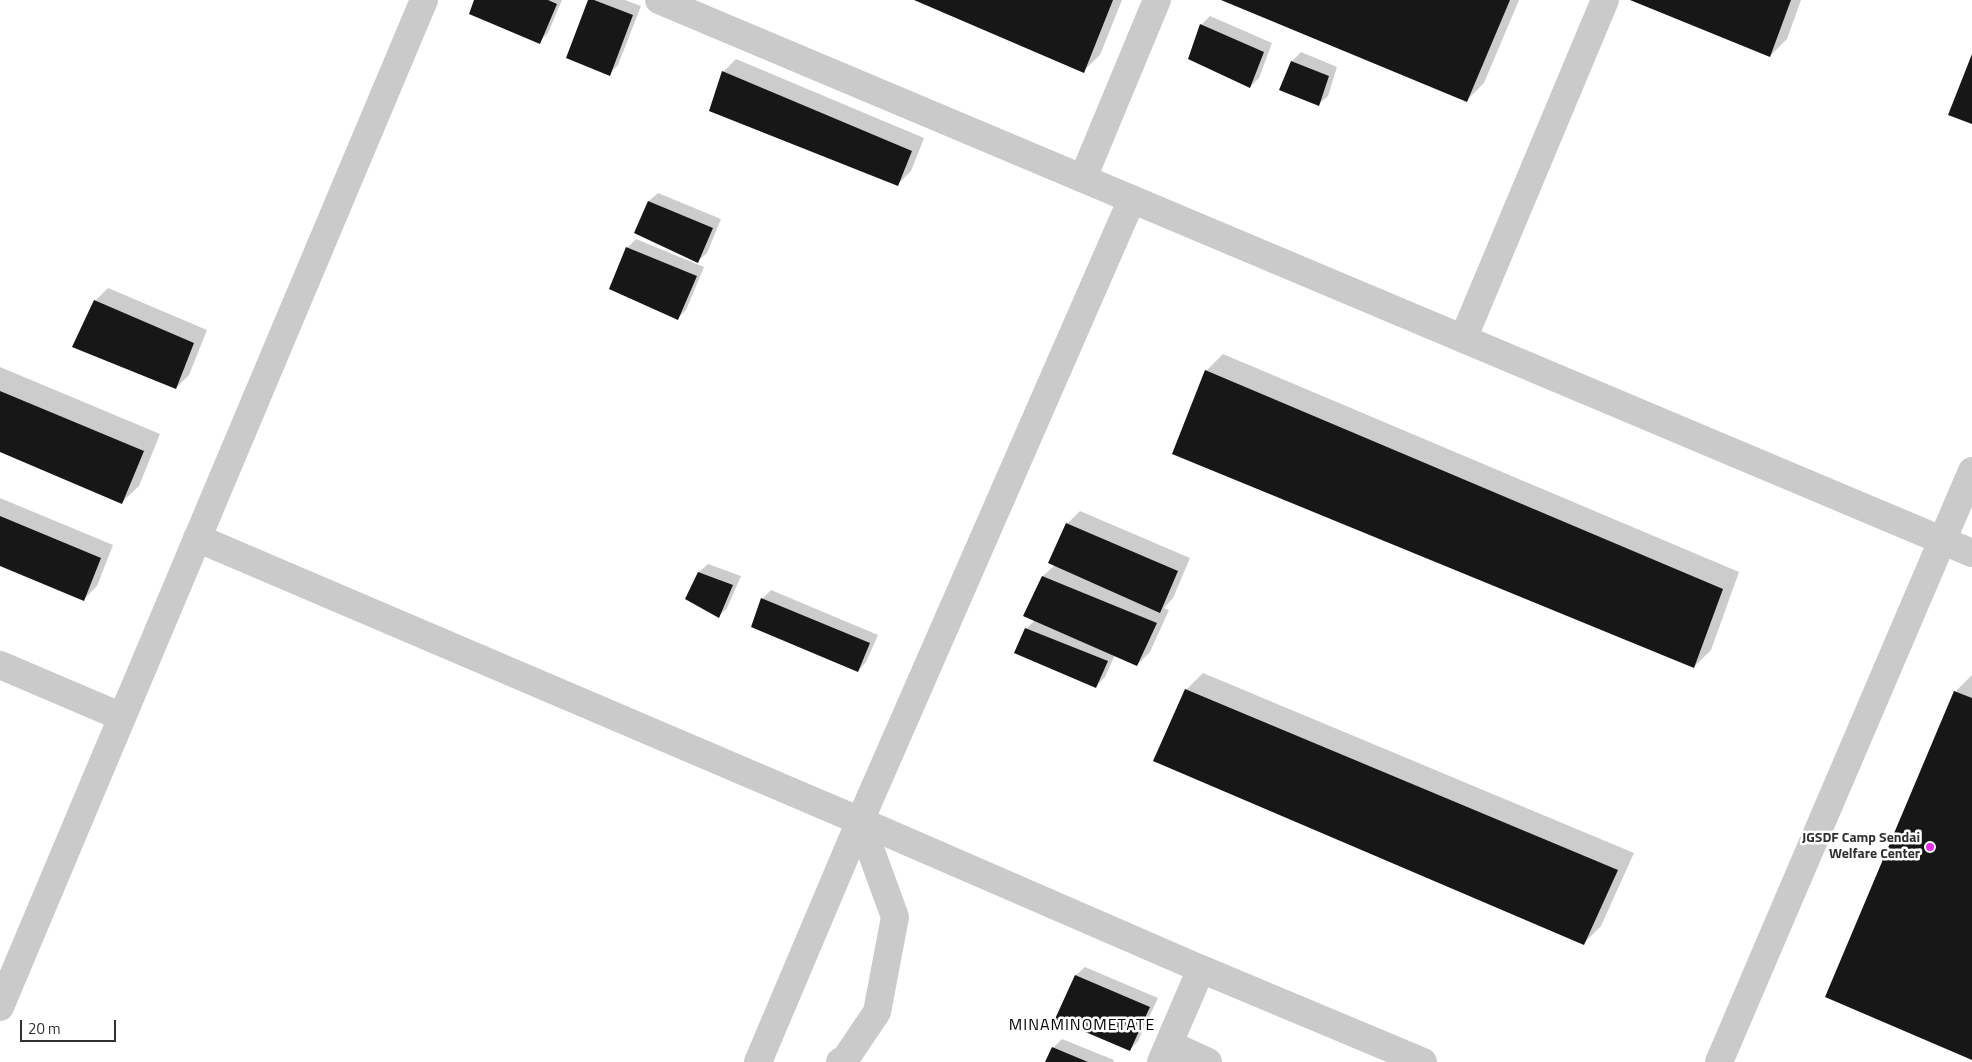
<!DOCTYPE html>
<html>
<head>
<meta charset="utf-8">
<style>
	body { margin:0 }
	#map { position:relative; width:1972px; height:1062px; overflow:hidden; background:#fff; font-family:"Titillium Web",sans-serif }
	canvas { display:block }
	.scale { position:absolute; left:20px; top:1020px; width:96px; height:22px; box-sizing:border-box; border:2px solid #303030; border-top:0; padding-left:6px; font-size:15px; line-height:18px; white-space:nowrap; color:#303030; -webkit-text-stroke:4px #fff; paint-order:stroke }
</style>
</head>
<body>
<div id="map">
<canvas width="1972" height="1062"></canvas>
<div class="scale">20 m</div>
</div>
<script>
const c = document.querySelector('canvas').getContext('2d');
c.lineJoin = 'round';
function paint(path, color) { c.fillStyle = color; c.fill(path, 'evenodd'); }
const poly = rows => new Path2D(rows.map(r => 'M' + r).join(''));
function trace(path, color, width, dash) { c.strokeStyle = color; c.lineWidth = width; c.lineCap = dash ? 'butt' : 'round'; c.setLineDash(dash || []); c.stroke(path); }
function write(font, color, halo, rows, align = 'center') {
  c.font = font + ' "Titillium Web",sans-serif'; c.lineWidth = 5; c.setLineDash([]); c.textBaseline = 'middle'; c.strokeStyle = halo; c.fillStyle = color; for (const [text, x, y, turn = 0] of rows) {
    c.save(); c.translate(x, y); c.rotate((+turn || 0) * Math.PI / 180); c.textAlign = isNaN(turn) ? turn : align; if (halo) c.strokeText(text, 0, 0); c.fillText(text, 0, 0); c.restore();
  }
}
paint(poly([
	[475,0,562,0,548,33,539,42],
	[589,0,625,0,641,6,618,65,609,74],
	[917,0,1122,0,1100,55,1083,71],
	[1224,0,1519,0,1484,83,1467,100],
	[1633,0,1801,0,1787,39,1770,56],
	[1210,16,1272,43,1259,78,1250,87,1201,25],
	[1301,52,1337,67,1328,96,1319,104,1281,89,1292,61],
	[736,59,924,138,911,171,898,184,723,72],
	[658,193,721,219,707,253,698,261,636,232,649,201],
	[636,239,704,267,686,310,677,319,627,248],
	[108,288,207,330,189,375,176,388,95,301],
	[1223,354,1739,572,1711,650,1694,667,1206,371],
	[0,367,160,434,139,486,122,502,0,450],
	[0,498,113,545,97,586,84,599,0,564],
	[1080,511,1190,558,1173,598,1164,608,1169,610,1150,652,1137,665,1115,655,1105,677,1096,686,1026,629,1035,620,1025,615,1043,576,1055,565,1067,524],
	[708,564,741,576,727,608,718,617,687,598,699,572],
	[771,590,878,635,866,662,858,671,762,599],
	[1203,673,1634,853,1601,926,1584,943,1186,690],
	[1972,675,1972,1059,1955,692],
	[1085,967,1158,998,1138,1041,1130,1050,1057,1018,1076,975],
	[1062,1039,1114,1060,1113,1062,1046,1062,1053,1048]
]), '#0003');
paint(poly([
	[474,0,548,0,557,4,540,44,469,14],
	[588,0,594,0,633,15,610,76,566,58],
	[914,0,1113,0,1084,73],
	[1221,0,1510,0,1467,102],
	[1630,0,1791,0,1770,57],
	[1200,24,1264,52,1250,88,1188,59],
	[1972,54,1972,124,1948,115],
	[1291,61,1329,76,1319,106,1279,90],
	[722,71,912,151,898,186,709,111],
	[648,201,713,228,698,263,634,233],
	[626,247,697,276,678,320,609,289],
	[94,300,194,343,176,389,72,347],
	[1205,370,1723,589,1694,668,1172,454],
	[0,391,144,451,122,504,0,452],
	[0,516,101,558,84,601,0,566],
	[1066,523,1178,571,1160,613,1048,563],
	[698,572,733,585,719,618,685,599],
	[1042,576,1157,623,1137,666,1023,616],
	[761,598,870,643,858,672,751,627],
	[1025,628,1108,661,1096,688,1014,653],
	[1185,689,1618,870,1584,945,1153,761],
	[1954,691,1972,698,1972,1060,1825,997],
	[1075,975,1150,1007,1130,1051,1055,1019],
	[1052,1047,1088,1062,1045,1062]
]), '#171717');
trace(poly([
	[659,0,1972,553],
	[1083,178,1157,0],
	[1463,339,1605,0],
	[197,538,860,821,1201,969,1161,1062],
	[0,665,122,717],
	[1201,969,1423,1062],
	[0,1007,424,0],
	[1169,1044,1208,1062],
	[758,1062,860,821,1132,199],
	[840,1062,846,1058,877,1012,895,917,860,821],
	[1719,1062,1972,471]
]), '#cacaca', 28);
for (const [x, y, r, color] of [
	[1930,847,5,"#e82fea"]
]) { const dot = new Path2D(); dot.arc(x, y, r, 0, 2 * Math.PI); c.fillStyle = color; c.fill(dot); trace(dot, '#fff', 2); }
write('bold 14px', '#303030', '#fff', [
	["JGSDF Camp Sendai",1920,839],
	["Welfare Center",1920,855]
], 'right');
c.letterSpacing = '1px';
write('16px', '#000', '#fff', [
	["MINAMINOMETATE",1082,1026]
]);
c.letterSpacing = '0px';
</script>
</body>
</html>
